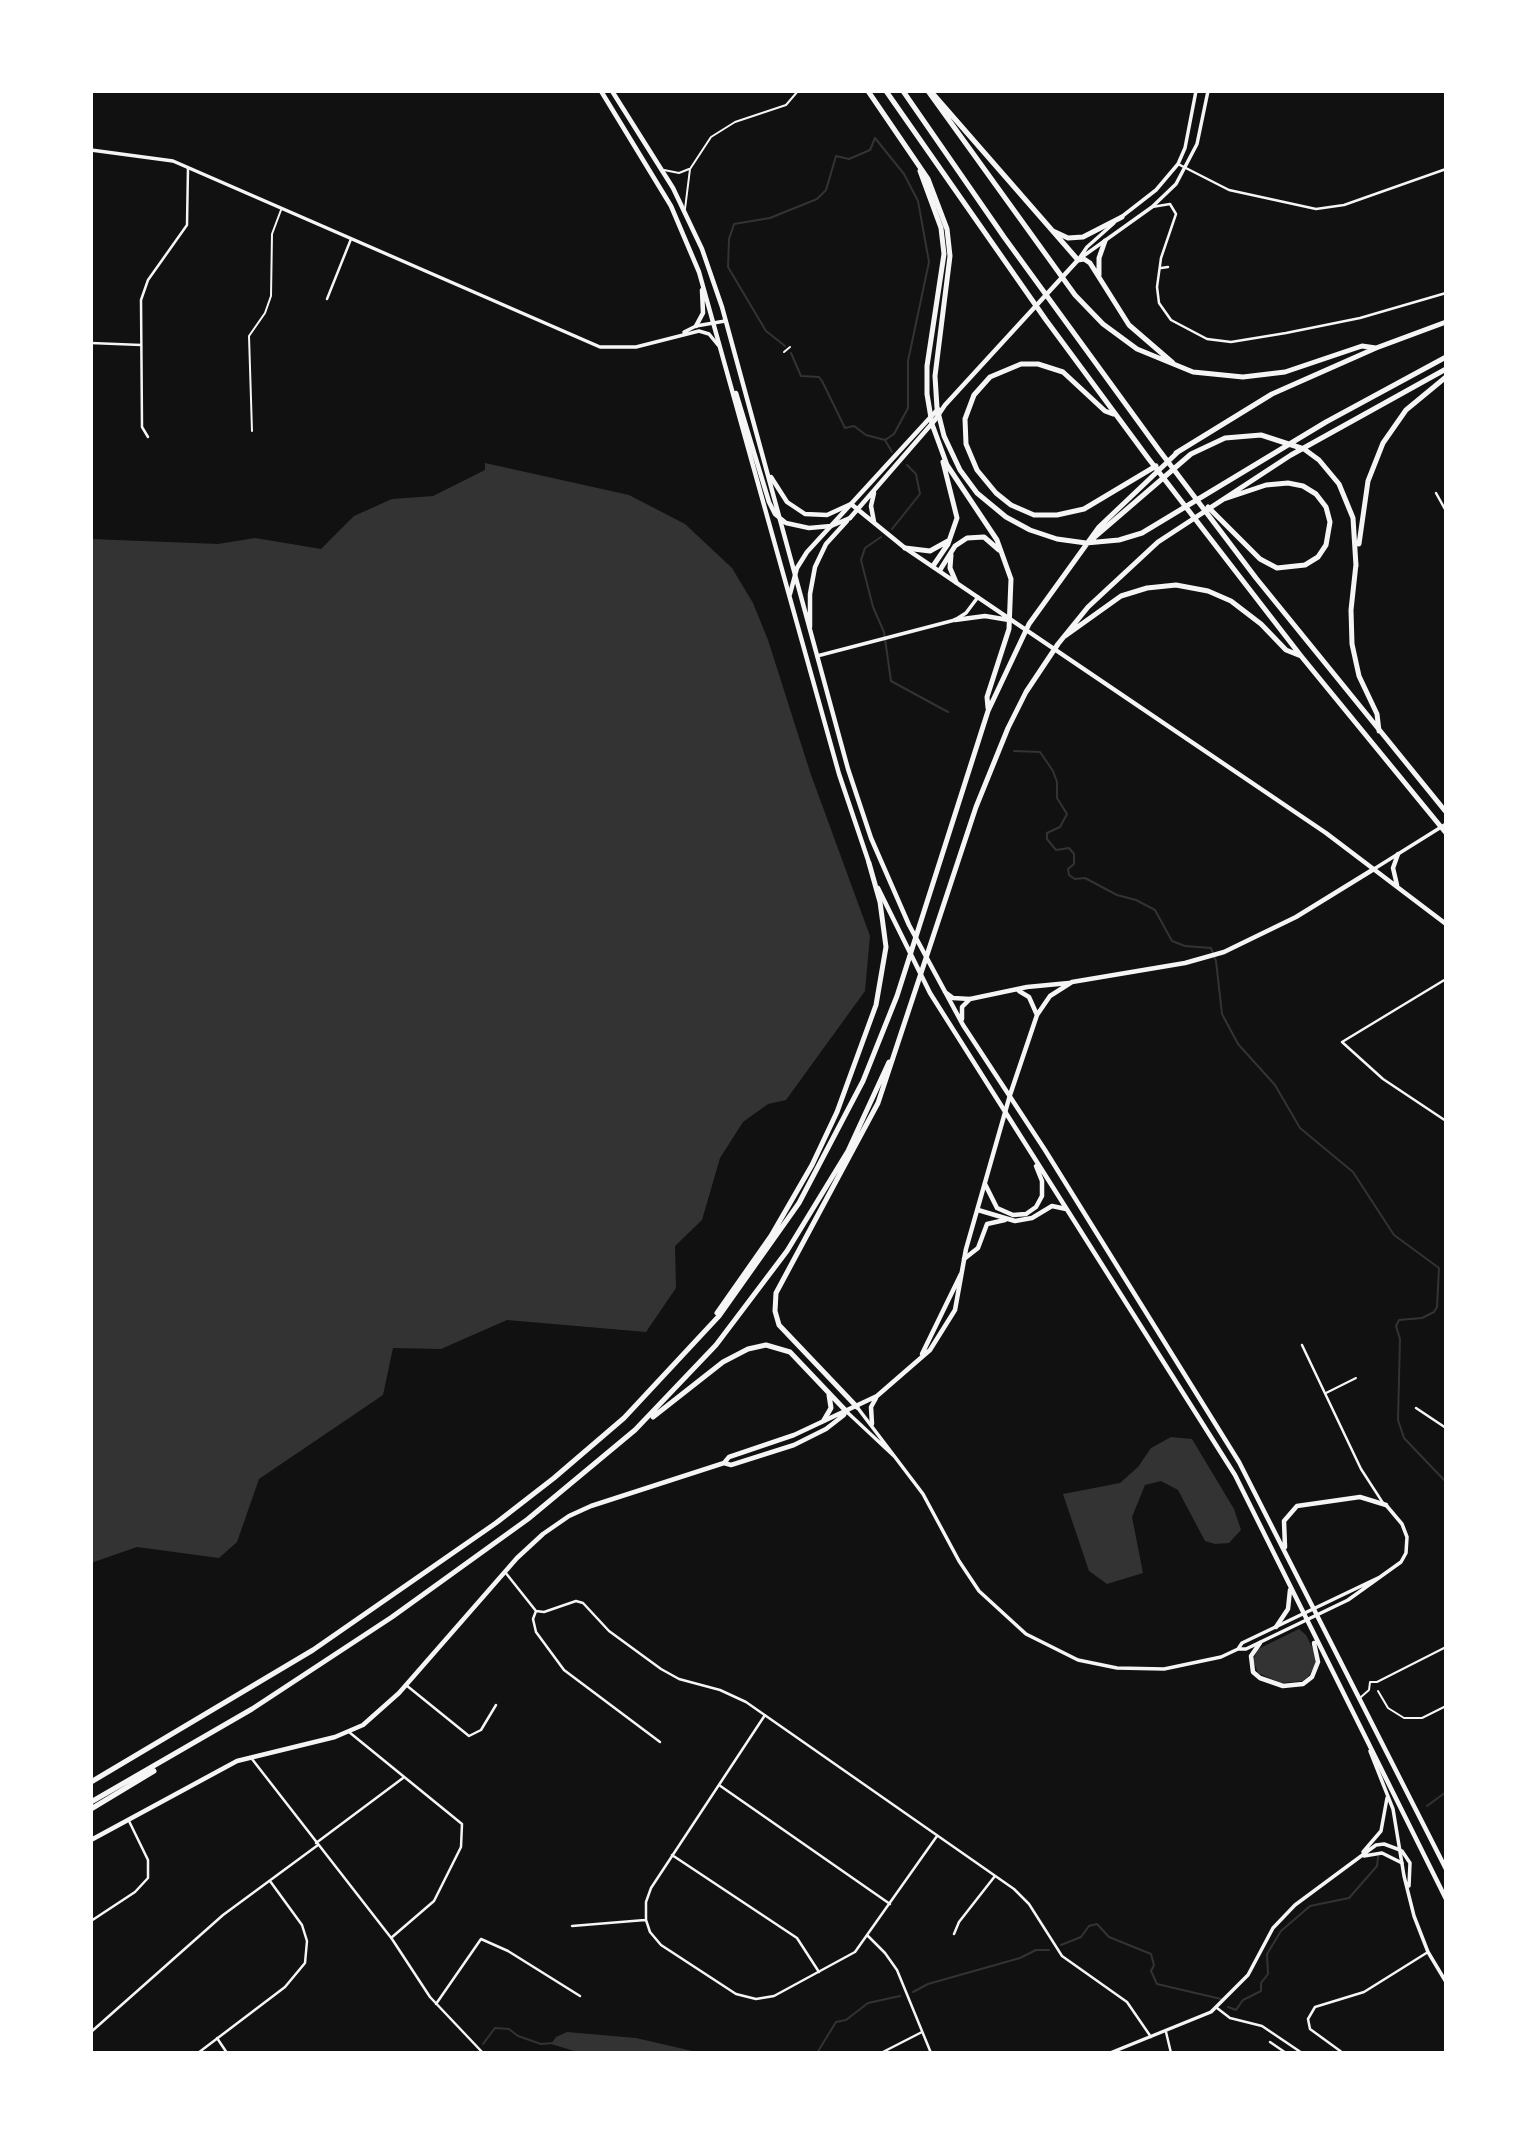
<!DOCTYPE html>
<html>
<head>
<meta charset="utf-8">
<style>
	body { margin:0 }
	#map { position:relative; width:1537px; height:2144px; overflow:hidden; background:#111; font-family:Rubik,sans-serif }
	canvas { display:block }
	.frame { position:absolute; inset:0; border:93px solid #fff; pointer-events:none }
</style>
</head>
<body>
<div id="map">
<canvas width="1537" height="2144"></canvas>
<div class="frame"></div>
</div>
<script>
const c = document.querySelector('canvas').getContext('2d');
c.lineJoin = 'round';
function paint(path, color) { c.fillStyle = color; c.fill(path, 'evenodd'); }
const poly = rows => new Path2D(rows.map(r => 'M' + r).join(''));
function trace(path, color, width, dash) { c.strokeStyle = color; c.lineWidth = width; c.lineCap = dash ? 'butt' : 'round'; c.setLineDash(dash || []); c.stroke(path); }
paint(poly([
	[485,463,629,495,685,524,732,568,753,603,768,640,810,772,870,936,865,991,786,1100,768,1104,743,1122,720,1158,702,1220,675,1246,676,1288,646,1332,507,1320,441,1349,393,1348,383,1395,259,1479,237,1542,219,1558,137,1547,91,1563,91,539,218,544,255,538,321,549,354,516,392,499,433,496,485,470],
	[1171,1437,1192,1439,1234,1509,1241,1530,1229,1543,1215,1544,1205,1541,1178,1490,1161,1481,1145,1485,1132,1517,1143,1573,1107,1584,1089,1571,1063,1494,1120,1483,1138,1467,1151,1448],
	[1299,1629,1306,1635,1315,1653,1315,1666,1308,1677,1302,1681,1281,1683,1258,1673,1253,1660,1258,1649],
	[567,2032,636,2038,701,2053,581,2053,551,2044,556,2037]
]), '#333');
trace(poly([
	[785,346,766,331,728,267,729,239,734,224,770,218,817,199,826,190,836,156,849,159,870,150,875,138,904,174,918,201,929,262,908,361,908,408,894,434,885,440],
	[791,353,801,376,819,377,822,381,845,428,854,426,866,435,885,440,892,452],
	[892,529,920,494,916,474,907,465],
	[881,537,865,548,861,560,873,607,884,632,891,681,948,712],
	[1014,751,1040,752,1053,771,1057,782,1057,798,1067,814,1060,827,1047,833,1047,839,1056,850,1069,848,1074,854,1074,864,1068,869,1069,875,1075,879,1085,878,1117,895,1136,900,1155,910,1172,941,1185,946,1211,948,1216,961,1222,1014,1238,1044,1275,1085,1300,1128,1353,1172,1394,1235,1439,1268,1437,1307,1434,1312,1422,1318,1399,1320,1396,1326,1400,1339,1398,1420,1404,1438,1446,1482],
	[1427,1806,1446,1792],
	[1061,1945,1081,1937,1089,1926,1097,1924,1109,1937,1151,1954,1154,1965,1151,1971,1157,1984,1221,1999],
	[913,1992,928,1984,1020,1958,1036,1950,1049,1950],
	[1228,2007,1236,2010,1243,2000,1261,1991,1261,1983,1268,1974,1267,1954,1281,1931,1310,1906,1349,1898,1377,1866,1378,1857],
	[483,2044,495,2028,509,2029,518,2036,541,2044,553,2043],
	[472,2053,473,2052],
	[817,2053,836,2022,846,2020,868,2003,900,1996]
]), '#333', 2);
trace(poly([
	[664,170,679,173,689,169],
	[685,209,690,169,711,137,735,122,786,105,798,91],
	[784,352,790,347],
	[252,431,249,336,265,313,271,296,272,234,281,210],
	[1326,1393,1356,1378],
	[1378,1691,1388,1708,1404,1718,1422,1718,1446,1706],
	[1361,1697,1369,1690,1370,1682,1377,1682,1446,1647]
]), '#f5f5f5', 2);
trace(poly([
	[1178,164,1229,190,1316,209,1344,205,1446,169],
	[1152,207,1170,204,1176,214,1161,258,1157,287,1159,303,1171,320,1207,339,1231,342,1286,333,1360,318,1446,293],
	[1161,268,1168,267],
	[327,299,351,239],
	[91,343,141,345],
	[148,437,142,427,141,300,148,280,187,225,188,168],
	[1436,493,1446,511],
	[1446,979,1342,1042,1383,1079,1446,1121],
	[1302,1345,1361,1469,1383,1503],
	[1416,1408,1446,1428],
	[505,1572,536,1611,544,1612,576,1601,583,1603,609,1631,661,1669,679,1679,720,1690,746,1702,1014,1889,1029,1904,1062,1956,1127,2002,1151,2037],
	[536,1611,533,1619,536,1632,564,1670,660,1742],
	[406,1685,469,1736,481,1730,496,1705],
	[765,1715,651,1888,646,1902,646,1920,650,1932,661,1945,736,1994,756,1999,774,1996,855,1952,937,1836],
	[349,1732,462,1824,461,1847,434,1901,391,1938],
	[252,1759,392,1939,430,1997,483,2053],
	[719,1785,890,1904],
	[316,1843,403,1778],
	[672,1855,797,1938,819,1972],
	[91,1921,135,1892,148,1878,148,1860,128,1819],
	[572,1926,645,1920],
	[954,1934,959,1922,995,1876],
	[868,1936,885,1953,897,1970,931,2053],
	[436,2004,481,1939,508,1951,580,1996],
	[1217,2008,1230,2018,1262,2026,1302,2053],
	[91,2032,223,1915,318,1845],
	[1166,2032,1171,2053],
	[217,2038,227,2053],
	[1270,2042,1286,2053],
	[198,2053,285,1987,305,1963,307,1941,302,1925,270,1881],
	[881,2053,922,2032],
	[1343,2053,1310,2029,1308,2019,1315,2007,1364,1992,1428,1952]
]), '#f5f5f5', 2.5);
trace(poly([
	[91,150,173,161,600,347,636,347,699,331,709,334,718,345],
	[684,332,696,326,725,321],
	[817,656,955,620,966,613,978,597],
	[857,1407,923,1494,959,1561,979,1591,1026,1634,1078,1660,1117,1668,1164,1669,1221,1657,1238,1649,1242,1643,1380,1577],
	[847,1412,894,1456],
	[1238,1649,1246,1649,1348,1600,1401,1562,1406,1553,1407,1537,1402,1524,1386,1505],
	[1363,1852,1381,1831,1387,1798],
	[1364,1856,1382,1853,1402,1863],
	[1110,2053,1211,2012,1248,1975,1273,1928,1295,1905,1376,1845,1384,1844,1400,1850]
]), '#f5f5f5', 3.5);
trace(poly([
	[1120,218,1156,190,1178,164,1185,148,1196,91],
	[1082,257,1152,207,1176,184,1197,144,1208,91],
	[1078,260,1087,247,1114,223],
	[1374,869,1446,824],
	[1370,1751,1393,1809,1404,1876,1414,1916,1428,1952,1446,1982],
	[1402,1851,1410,1863,1409,1886]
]), '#f5f5f5', 3.5);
trace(poly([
	[874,493,871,506,874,522],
	[851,504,905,548,1326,833,1446,924],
	[850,518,935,420,945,405,1078,260],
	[790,594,797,568,807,552,938,409],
	[955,620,985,616,1009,620],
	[1397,885,1393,868,1398,854],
	[1019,991,1029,997,1037,1015],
	[970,999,1027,987,1069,983],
	[922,1354,961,1274],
	[872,1424,871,1407,876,1398],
	[724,1463,731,1465,794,1445,826,1429,844,1415],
	[91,1840,237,1761,335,1737,363,1725,399,1693,517,1558,543,1534,569,1516,591,1506,724,1463,729,1457,794,1435,877,1396,930,1350,955,1310,966,1249,1010,1095,1037,1015,1050,996,1072,982,1185,963,1224,952,1296,917,1374,869]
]), '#f5f5f5', 4.5);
trace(poly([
	[601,91,671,206,699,272,839,774,869,863],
	[612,91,673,188,702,249,722,307,848,769,871,838,909,925,963,1025,1045,1150,1239,1462,1446,1869],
	[696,326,703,313,702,290],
	[736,393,769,502,775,514,786,523,809,528,831,526,850,518],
	[771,477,787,502,805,514,827,515,851,504],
	[810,627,810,594,815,567,826,544,847,521],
	[878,888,930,993,1235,1475,1446,1899],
	[945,992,953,998,970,999],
	[962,1019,962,1007,969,1000],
	[985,1184,997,1208,1013,1215,1026,1214,1036,1207,1042,1196,1042,1181,1036,1166],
	[978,1210,1015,1221,1032,1218,1052,1206,1066,1209],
	[964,1259,978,1248,987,1224,1005,1220],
	[1285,1547,1284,1521,1297,1506,1360,1497,1386,1505],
	[1276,1627,1288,1609,1290,1590],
	[1260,1643,1251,1656,1253,1672,1260,1678,1283,1686,1303,1684,1312,1677,1318,1662,1314,1643]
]), '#f5f5f5', 4.5);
trace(poly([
	[868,91,928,179,947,229,950,256,935,376,937,408,944,436,960,470,977,493,1006,517,1030,530,1057,539,1086,543,1119,540,1142,533,1326,422,1446,357],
	[886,91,1046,320,1148,458,1301,656,1446,833],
	[903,91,1004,237,1159,450,1256,578,1446,812],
	[928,91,1075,295,1103,324,1137,349,1193,372,1243,377,1285,372,1362,346,1376,348],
	[934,95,1078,260,1084,259,1090,263,1129,325,1173,363],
	[920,171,941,228,944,254,927,366,927,394,932,424,947,465,997,540,1011,579,1009,629,987,697,988,708],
	[1053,231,1068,238,1083,237,1122,217],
	[1099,275,1099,258,1105,241],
	[1113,414,1105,411,1063,372,1038,364,1021,364,990,377,974,395,965,419,966,444,977,470,996,493,1011,505,1034,515,1057,515,1084,509,1156,466],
	[1176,453,1272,394,1376,348,1446,322],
	[1208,507,1260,559,1277,568,1305,565,1318,557,1326,545,1330,522,1326,507,1316,494,1303,486,1288,483,1266,485,1224,499],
	[1090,541,1191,454,1225,438,1261,435,1304,449,1319,460,1339,484,1353,518,1356,566],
	[1359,544,1368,481,1383,443,1406,410,1446,377],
	[905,548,930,551,948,541],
	[951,555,950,568,956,582],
	[1356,564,1351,610,1352,644,1359,676,1377,714,1379,731],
	[933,566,948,544,957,518,943,462],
	[940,570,955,546,967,538,984,537,999,550],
	[1065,636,1121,596,1147,588,1176,585,1208,591,1231,601,1261,624,1286,650,1301,656],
	[717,1313,771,1236,812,1165,837,1112,876,1005,886,947,880,902,869,863],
	[857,1407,779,1325,775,1311,776,1293,878,1103,976,807,1008,728,1026,692,1058,644,1088,607,1158,542,1291,455,1446,369],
	[653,1417,723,1362,748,1349,766,1345,790,1352,847,1412],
	[824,1420,831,1408,829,1395],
	[91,1782,313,1650,496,1523,554,1478,624,1418,719,1316,799,1203,863,1081,897,996,988,711,1029,624,1099,527,1179,451],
	[91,1802,252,1709,392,1617,528,1519,635,1430,716,1345,787,1251,848,1151,889,1062],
	[91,1809,154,1771]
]), '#f5f5f5', 5);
</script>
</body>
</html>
